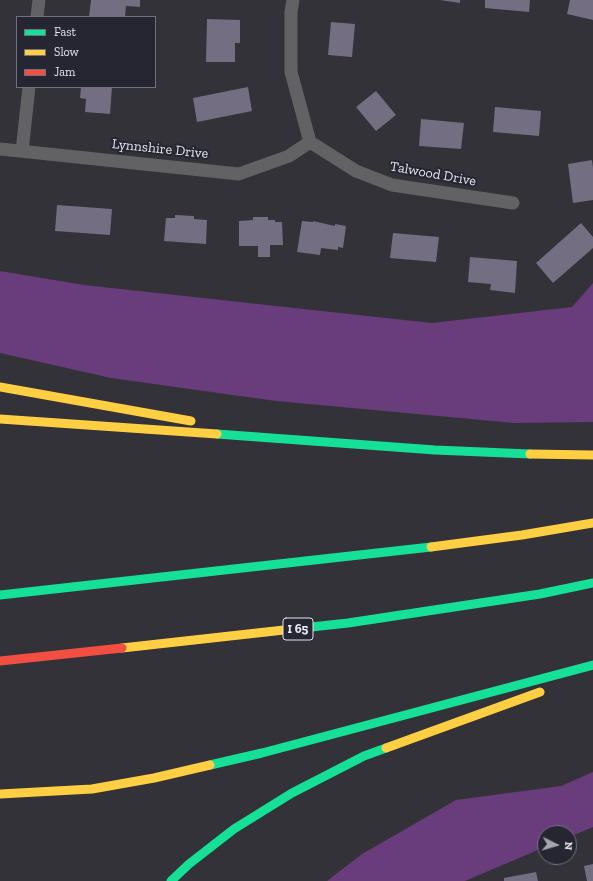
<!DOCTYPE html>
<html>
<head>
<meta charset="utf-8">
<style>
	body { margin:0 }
	#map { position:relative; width:593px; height:881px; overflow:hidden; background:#323238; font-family:"Zilla Slab",serif }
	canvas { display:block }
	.legend { position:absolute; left:16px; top:16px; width:140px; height:72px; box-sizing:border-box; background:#252632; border:1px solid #71727d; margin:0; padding:5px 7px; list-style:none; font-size:12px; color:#e4e5ed }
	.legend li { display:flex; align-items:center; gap:8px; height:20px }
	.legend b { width:20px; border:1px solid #71727d }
	.north { position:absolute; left:537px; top:825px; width:40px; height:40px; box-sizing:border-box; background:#252632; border:1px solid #71727d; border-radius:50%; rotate:95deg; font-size:11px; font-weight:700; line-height:16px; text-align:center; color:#e4e5ed }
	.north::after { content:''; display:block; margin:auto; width:14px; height:18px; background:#a6a6ae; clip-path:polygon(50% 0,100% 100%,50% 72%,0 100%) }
</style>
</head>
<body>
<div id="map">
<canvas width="593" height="881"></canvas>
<ul class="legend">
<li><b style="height:5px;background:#16e098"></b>Fast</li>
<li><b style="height:5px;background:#ffcf43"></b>Slow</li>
<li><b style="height:5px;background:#f24e42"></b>Jam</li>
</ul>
<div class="north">N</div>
</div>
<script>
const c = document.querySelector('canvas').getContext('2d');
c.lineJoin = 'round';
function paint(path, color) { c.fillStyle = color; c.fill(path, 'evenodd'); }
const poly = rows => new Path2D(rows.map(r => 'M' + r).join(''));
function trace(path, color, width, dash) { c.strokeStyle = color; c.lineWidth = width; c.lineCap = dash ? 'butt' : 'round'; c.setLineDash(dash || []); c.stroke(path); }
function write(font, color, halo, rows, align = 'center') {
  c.font = font + ' "Zilla Slab",serif'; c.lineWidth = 4; c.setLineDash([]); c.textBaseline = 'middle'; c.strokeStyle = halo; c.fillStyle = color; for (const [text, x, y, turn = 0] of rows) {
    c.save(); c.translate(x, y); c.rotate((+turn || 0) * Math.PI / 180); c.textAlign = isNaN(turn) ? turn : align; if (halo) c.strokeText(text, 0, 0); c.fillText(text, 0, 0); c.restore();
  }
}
paint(poly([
	[0,271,84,285,432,323,572,307,593,283,593,422,514,423,276,401,111,378,0,353],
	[593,772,593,827,569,837,569,833,545,833,545,847,465,881,327,881,362,854,456,800,561,786]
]), '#693c7b');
paint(poly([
	[91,0,140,0,140,7,126,6,125,17,89,17],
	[440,0,460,0,460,3],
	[485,0,530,0,529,12,485,8],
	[570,0,593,0,593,20,567,14],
	[207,19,240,20,240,43,235,43,235,62,206,62],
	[331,22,355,24,352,57,328,55],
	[81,87,112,87,110,114,85,112,86,99,80,98],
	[248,87,252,111,197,122,193,98],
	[376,91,396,115,376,131,356,107],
	[495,107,541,111,539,136,493,132],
	[421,119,464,123,461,149,419,146],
	[592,160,593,168,593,200,573,203,568,164],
	[57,205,112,209,110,235,55,231],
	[175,215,194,216,194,219,207,220,206,244,164,241,166,218,175,218],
	[253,217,268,217,268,220,275,220,275,222,282,222,283,245,270,245,270,257,258,257,258,246,239,246,239,221,253,220],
	[302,221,313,222,313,221,335,226,335,224,346,226,343,248,338,247,338,250,321,248,320,255,297,252],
	[581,223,593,237,593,248,553,283,536,263],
	[393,233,439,237,436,262,390,258],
	[470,257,517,261,515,293,490,290,491,284,468,282],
	[593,864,593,881,587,881,584,866],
	[536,872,538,881,504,881,504,878]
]), '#736e81');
trace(poly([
	[293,0,291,12,291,72,310,142,356,171,392,185,513,203],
	[37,17,39,0],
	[0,149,239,174,289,156,310,142],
	[22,151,29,87]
]), '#626265', 13);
trace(poly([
	[217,434,435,450,530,454],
	[0,595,431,547],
	[302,628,348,623,540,594,593,583],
	[210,765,262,753,593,665],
	[171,881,189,864,234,829,292,793,364,756,386,748]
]), '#16e098', 9);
trace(poly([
	[0,387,191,421],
	[0,419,217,434],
	[530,454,593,455],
	[431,547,522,535,593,523],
	[122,648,302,628],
	[386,748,540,692],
	[0,794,92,789,154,778,210,765]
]), '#ffcf43', 9);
trace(poly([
	[0,661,122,648]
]), '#f24e42', 9);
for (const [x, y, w] of [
	[298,629,30]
]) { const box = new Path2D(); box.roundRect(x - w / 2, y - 11, w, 22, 3); c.fillStyle = '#252632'; c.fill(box); trace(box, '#e4e5ed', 1); }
write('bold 13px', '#e4e5ed', null, [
	["I 65",298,629]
]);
write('14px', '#e4e5ed', '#252632', [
	["Lynnshire Drive",160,149,6],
	["Talwood Drive",433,174,10]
]);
</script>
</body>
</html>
